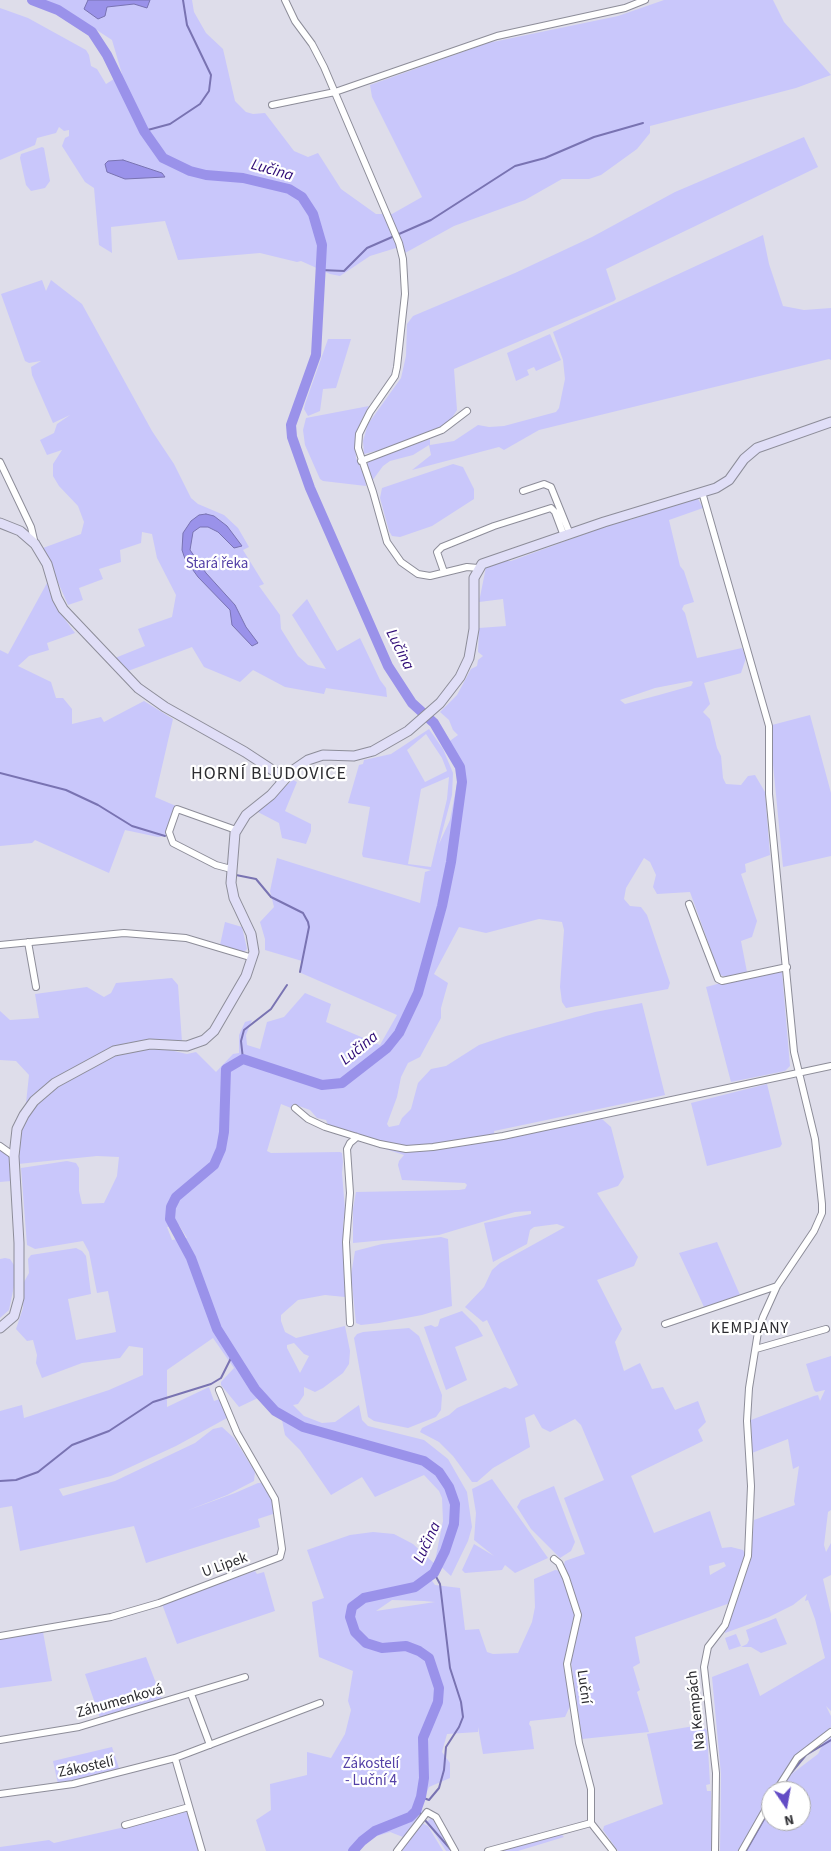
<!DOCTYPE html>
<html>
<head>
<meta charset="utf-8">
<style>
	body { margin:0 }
	#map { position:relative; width:831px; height:1851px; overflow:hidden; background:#deddea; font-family:"Source Sans 3",sans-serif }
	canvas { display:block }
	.north { position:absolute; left:761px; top:1781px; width:50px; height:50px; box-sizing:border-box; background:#fff; border:1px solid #ababac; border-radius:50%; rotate:168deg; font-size:14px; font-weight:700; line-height:20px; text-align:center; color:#2c2c30 }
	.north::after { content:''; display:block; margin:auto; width:18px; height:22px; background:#634cc5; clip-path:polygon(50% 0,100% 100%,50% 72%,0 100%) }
</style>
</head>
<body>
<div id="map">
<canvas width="831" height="1851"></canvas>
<div class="north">N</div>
</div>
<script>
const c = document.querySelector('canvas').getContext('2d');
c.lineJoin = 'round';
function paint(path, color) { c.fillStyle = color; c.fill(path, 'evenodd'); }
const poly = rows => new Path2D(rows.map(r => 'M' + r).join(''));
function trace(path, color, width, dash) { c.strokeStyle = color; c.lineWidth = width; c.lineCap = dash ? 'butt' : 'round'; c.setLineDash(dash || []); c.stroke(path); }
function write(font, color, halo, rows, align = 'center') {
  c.font = font + ' "Source Sans 3",sans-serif'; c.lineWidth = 4.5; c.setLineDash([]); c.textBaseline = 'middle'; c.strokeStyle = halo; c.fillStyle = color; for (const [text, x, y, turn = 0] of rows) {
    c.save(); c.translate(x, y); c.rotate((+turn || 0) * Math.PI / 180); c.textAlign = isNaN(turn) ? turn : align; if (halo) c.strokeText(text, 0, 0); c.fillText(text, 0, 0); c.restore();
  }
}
paint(poly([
	[41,0,192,0,194,12,206,33,223,49,235,101,246,112,253,114,265,113,294,151,308,157,318,153,341,189,376,214,392,214,422,197,372,97,370,85,488,43,618,16,664,0,773,0,784,22,831,75,796,88,650,126,650,133,637,149,601,175,589,179,562,179,525,200,454,226,405,253,396,248,370,256,340,276,330,274,301,261,297,262,260,253,178,260,165,221,111,227,112,253,99,245,94,188,85,182,62,146,65,138,69,136,69,130,64,131,59,127,56,133,37,138,35,145,0,160,0,8,28,18,86,50,89,55,91,66,97,69,106,84,122,74,112,40,63,8],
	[804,137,818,167,606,269,616,299,614,301,454,369,457,410,448,424,384,449,364,454,363,441,368,424,401,378,406,356,407,324,413,316,515,273,592,237,675,192],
	[42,147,44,148,50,181,45,188,31,191,26,185,20,158,21,154],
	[763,235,769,264,783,306,804,310,831,308,831,360,829,359,539,430,504,450,499,447,412,470,431,455,429,445,413,455,390,461,383,466,372,481,367,465,368,461,430,439,430,445,454,441,478,425,489,427,504,426,556,412,559,408,565,379,563,360,553,332],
	[42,280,46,291,51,280,82,304,152,431,174,464,191,498,198,504,224,515,238,528,249,547,243,550,264,584,259,586,280,615,281,629,298,656,308,665,326,669,292,615,307,599,337,651,360,638,380,680,386,688,387,697,326,688,324,694,285,687,253,670,240,682,204,667,192,647,128,671,115,658,145,646,138,629,172,617,176,595,157,558,152,534,142,532,141,543,120,550,121,562,99,569,103,579,79,588,83,600,68,605,43,548,81,534,84,522,78,506,59,486,53,476,53,464,62,450,47,455,40,440,54,433,57,424,70,415,53,423,32,375,31,367,41,361,29,363,25,361,1,294],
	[550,334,561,360,536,371,534,367,527,370,529,375,516,381,507,353],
	[328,339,351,339,336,388,323,389,320,411,308,416,304,409,305,404],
	[369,406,361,421,355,439,356,458,365,477,366,486,323,481,320,479,305,445,303,430,306,418],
	[453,464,463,467,474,489,474,499,432,526,400,537,392,536,389,531,380,498,382,488],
	[697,497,703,508,669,520,680,566,684,571,694,602,684,605,682,609,685,613,697,658,742,648,746,658,741,673,704,683,710,704,703,712,710,719,717,748,721,756,723,778,726,784,741,785,748,776,755,775,765,792,770,855,745,864,746,872,741,874,757,921,752,937,741,941,747,972,727,977,720,975,690,892,657,894,653,887,656,875,650,862,644,858,626,888,624,899,630,906,641,907,647,915,670,983,668,989,566,1008,562,1002,560,987,564,930,562,922,539,919,486,933,459,927,434,974,448,983,441,1008,441,1018,420,1057,408,1063,401,1077,397,1097,387,1124,389,1127,399,1125,402,1118,411,1109,418,1083,431,1069,446,1066,479,1045,506,1036,595,1012,642,1003,665,1095,494,1131,495,1140,602,1119,611,1127,624,1177,618,1186,597,1193,638,1257,634,1266,597,1280,622,1329,615,1342,624,1371,640,1363,652,1389,663,1387,675,1410,698,1401,706,1422,698,1430,703,1441,631,1476,654,1533,710,1511,722,1548,731,1547,743,1550,746,1556,751,1553,754,1520,795,1505,794,1501,799,1466,793,1469,788,1439,752,1453,751,1420,814,1396,818,1395,820,1401,825,1390,816,1392,814,1390,806,1364,831,1356,831,1510,828,1512,824,1545,826,1552,831,1543,831,1575,823,1579,831,1614,831,1711,826,1706,831,1716,831,1727,796,1756,776,1791,771,1791,771,1799,741,1851,720,1851,721,1774,712,1677,748,1663,760,1696,825,1658,815,1619,808,1600,805,1601,807,1594,793,1605,769,1617,725,1633,724,1628,738,1595,730,1603,635,1637,640,1663,633,1667,640,1690,637,1692,649,1732,582,1739,571,1662,579,1622,567,1664,571,1704,565,1717,530,1721,529,1724,531,1727,534,1749,483,1754,478,1727,478,1732,447,1734,442,1752,450,1763,450,1778,429,1787,421,1806,424,1814,422,1823,428,1826,443,1851,402,1851,411,1835,403,1837,390,1832,367,1839,354,1851,266,1851,256,1820,271,1810,270,1784,307,1775,307,1752,331,1758,345,1734,351,1710,348,1701,353,1671,319,1657,312,1602,324,1598,307,1550,350,1535,373,1532,394,1534,413,1544,437,1566,434,1573,428,1575,435,1585,460,1588,465,1630,479,1629,487,1652,493,1654,518,1653,532,1622,535,1607,534,1579,555,1570,562,1571,565,1561,585,1554,564,1498,604,1480,581,1425,575,1419,550,1432,542,1428,534,1414,525,1418,530,1447,493,1468,477,1482,472,1482,453,1456,439,1442,420,1432,422,1428,449,1415,457,1408,505,1387,510,1389,518,1385,487,1320,483,1322,465,1307,484,1287,492,1270,500,1263,565,1227,557,1224,534,1227,530,1230,527,1244,493,1262,484,1223,531,1214,531,1211,515,1212,439,1235,353,1243,353,1209,356,1192,459,1190,465,1189,467,1185,465,1183,402,1180,398,1165,399,1161,404,1155,358,1140,329,1127,326,1120,317,1118,310,1110,293,1104,291,1108,281,1104,267,1151,271,1153,340,1152,342,1153,343,1162,342,1173,345,1210,343,1225,345,1297,325,1295,298,1300,281,1315,281,1321,285,1332,296,1338,345,1326,350,1351,349,1364,343,1373,323,1388,315,1392,304,1387,304,1395,298,1404,293,1405,304,1416,322,1423,335,1422,359,1405,362,1420,368,1426,424,1440,448,1459,467,1492,472,1527,468,1541,451,1576,435,1561,443,1521,442,1498,439,1491,424,1475,375,1497,362,1477,331,1495,300,1450,285,1435,282,1420,258,1398,239,1407,221,1385,221,1382,234,1368,213,1338,167,1370,167,1407,209,1387,214,1401,220,1399,227,1418,176,1446,111,1476,59,1489,63,1496,115,1481,195,1443,213,1429,222,1427,234,1438,255,1472,254,1481,227,1495,186,1511,235,1493,258,1483,264,1483,270,1493,276,1513,258,1519,260,1527,146,1563,134,1526,20,1551,12,1506,0,1508,0,1411,22,1405,24,1418,109,1390,143,1375,143,1348,129,1346,120,1358,82,1363,42,1378,36,1363,37,1355,33,1340,27,1341,16,1329,23,1308,24,1282,29,1273,28,1259,31,1255,76,1248,82,1251,86,1256,91,1294,68,1299,76,1340,116,1332,108,1291,97,1293,89,1252,83,1241,35,1249,27,1245,21,1168,67,1161,76,1163,79,1168,79,1191,82,1204,104,1203,117,1176,119,1157,97,1156,18,1164,19,1140,25,1120,42,1098,36,1092,26,1103,29,1075,16,1061,0,1060,0,1011,10,1020,39,1018,35,994,87,987,104,997,111,993,116,983,172,978,178,985,182,1042,156,1040,127,1043,110,1048,96,1056,136,1049,161,1048,187,1054,196,1052,216,1072,233,1054,239,1053,239,1035,245,1022,252,1020,246,1035,247,1045,260,1049,267,1022,284,1017,305,993,331,1004,326,1022,380,1045,397,1015,301,973,302,961,265,950,265,939,260,922,274,907,270,891,277,858,420,903,425,872,431,870,363,857,362,854,370,807,348,803,359,765,363,764,364,760,391,754,429,729,443,749,453,773,452,795,439,844,450,820,459,773,447,743,458,735,453,730,449,720,440,712,457,695,471,669,477,666,478,660,483,656,478,652,479,628,506,626,503,599,479,602,486,567,504,561,511,561,615,523,627,519,630,520],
	[691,681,693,682,691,686,659,695,625,704,620,700,655,688],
	[426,734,442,758,447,771,425,782,407,750],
	[449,777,447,799,431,867,408,864,421,789],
	[179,1225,187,1238,172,1240,167,1227],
	[294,1343,304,1354,309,1356,300,1373,287,1348,287,1345],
	[724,1562,726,1566,710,1575,709,1566],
	[392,1600,424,1601,435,1602,376,1611],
	[47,583,58,610,75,633,47,643,49,650,29,656,18,666,51,682,56,698,63,698,72,709,72,724,101,717,104,722,144,701,173,719,155,797,176,806,167,830,165,836,158,837,125,830,109,873,35,840,32,843,0,846,0,650,8,654],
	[810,715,831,793,831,856,783,867,772,754,772,725],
	[293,780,297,782,285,811,311,824,311,831,306,844,282,838,279,823,256,811],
	[225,922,242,927,247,949,244,952,220,945],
	[782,972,790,1066,785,1071,731,1082,706,987,732,980],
	[767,1084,782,1144,780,1147,707,1166,691,1103],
	[0,1150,9,1157,11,1181,0,1182],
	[441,1237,448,1239,452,1306,422,1315,379,1323,361,1325,356,1323,351,1275,355,1251,382,1244],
	[717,1242,740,1295,704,1307,679,1253],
	[5,1258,10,1259,14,1265,14,1286,9,1310,0,1318,0,1259],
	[462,1311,477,1326,483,1336,455,1347,467,1380,446,1390,424,1327,431,1325,435,1327,438,1326,440,1319],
	[409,1328,419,1336,442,1395,441,1410,436,1417,408,1428,374,1421,368,1417,354,1338,357,1334,363,1332],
	[492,1479,548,1558,515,1573,505,1565,502,1570,465,1573,462,1570,474,1544,494,1556,474,1540,476,1513,472,1489],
	[554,1486,575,1542,571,1551,560,1558,531,1529,517,1507,521,1500],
	[255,1571,257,1574,264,1572,275,1611,177,1644,162,1604],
	[776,1618,787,1644,761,1653,751,1647,741,1647,747,1644,749,1640,746,1630],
	[43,1632,52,1681,0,1688,0,1638],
	[736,1634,741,1646,729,1650,725,1638],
	[146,1657,162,1699,100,1718,85,1674],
	[700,1725,707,1730,710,1784,706,1785,707,1791,711,1791,712,1851,618,1851,603,1830,604,1826,663,1804,647,1734],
	[831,1735,831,1851,746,1851,771,1808,771,1821,801,1821,801,1791,780,1791,789,1776,818,1754,825,1740],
	[112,1747,120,1771,58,1784,53,1761],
	[188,1809,200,1851,0,1851,0,1847,49,1840,54,1843,125,1827,126,1828],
	[431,1818,435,1821,453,1851,446,1851,427,1822],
	[560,1833,564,1837,518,1851,494,1851]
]), '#c9c7fb');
const water = poly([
	[88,0,150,0,147,8,134,4,107,7,105,16,98,19,84,9,88,0],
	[123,160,162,173,165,177,125,179,107,172,105,164,108,161,123,160],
	[206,514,214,516,227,526,242,546,234,548,218,532,208,527,200,527,193,532,190,550,206,573,235,605,246,627,258,643,252,646,232,625,230,610,198,577,185,559,182,550,183,533,191,521,199,515,206,514]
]);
paint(water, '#9a92ea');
trace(water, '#7973b2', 1);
trace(poly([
	[144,131,170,124,200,104,209,91,211,75,187,25,183,0],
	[321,270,344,271,367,248,431,220,515,166,545,158,594,137,643,123],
	[0,773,66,790,98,805,132,826,165,836],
	[236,875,256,879,271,897,303,913,308,922,309,927,300,972],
	[243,1059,241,1041,244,1030,271,1009,287,985],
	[0,1481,16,1480,38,1472,72,1445,109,1431,153,1402,211,1384,221,1378,233,1354],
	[791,1773,806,1755,831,1740],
	[780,1791,785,1783],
	[421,1797,429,1800,439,1788,444,1770,446,1747,459,1727,463,1717,461,1702,450,1668,440,1584,434,1573],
	[417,1808,421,1815],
	[424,1819,452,1851],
	[746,1851,771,1807]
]), '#7973b2', 2);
trace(poly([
	[32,0,58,10,92,32,107,55,144,131,163,158,190,171,206,175,243,178,289,189,302,197,313,214,322,245,316,355,291,425,292,437,310,488,388,666,412,703,434,723,460,767,462,782,451,862,442,906,418,993,399,1033,387,1048,342,1083,322,1085,243,1059,226,1069,224,1132,221,1149,214,1165,176,1197,171,1207,170,1219,191,1258,217,1329,255,1389,275,1411,303,1427,424,1461,439,1472,449,1487,455,1504,454,1524,445,1551,434,1573,415,1587,364,1598,352,1607,350,1617,355,1632,366,1643,382,1648,406,1646,419,1651,429,1658,439,1688,438,1702,423,1738,424,1778,421,1797,416,1811,410,1817,375,1831,362,1841,353,1851]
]), '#9a92ea', 10);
const street = poly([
	[285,0,295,21,312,44,324,67,399,243,403,259,405,294,397,367,395,376,370,412,359,434,358,448,373,492,387,542,401,562,418,574,430,576,467,567,478,568],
	[272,105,335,92,497,36,625,8,645,0],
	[361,461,442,430,467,411],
	[0,462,31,527,35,544],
	[523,491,544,484,551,487,570,534],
	[702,492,769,726,769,794,794,1052,815,1139,822,1204,822,1213,814,1231,777,1286,763,1317,758,1332,749,1388,747,1421,751,1486,748,1556,725,1625,708,1647,704,1667,716,1773,715,1851],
	[444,572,437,552,442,547,494,526,551,508,555,512,564,536],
	[231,869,216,865,173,843,169,832,177,809,236,830],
	[689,904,718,979,722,981,787,967],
	[28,942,36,987],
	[0,945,124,933,186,938,253,958],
	[295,1108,308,1119,325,1127,380,1144,406,1149,433,1147,503,1136,831,1066],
	[0,1146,14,1156],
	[350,1323,346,1242,350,1193,347,1149,350,1143,357,1137],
	[665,1324,777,1286],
	[756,1349,826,1329],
	[554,1559,559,1563,566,1578,578,1615,567,1664,579,1743,591,1789,591,1823,613,1851],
	[0,1636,111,1617,159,1603,280,1557,282,1549,275,1499,237,1433,219,1390],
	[191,1694,210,1745],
	[0,1740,79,1727,245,1677],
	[175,1758,202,1851],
	[776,1791,797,1758,831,1732],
	[0,1794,73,1784,175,1758,320,1703],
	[125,1825,189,1807],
	[397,1851,427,1812,436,1817,455,1851],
	[488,1851,591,1823],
	[742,1851,771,1800]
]);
const secondary = poly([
	[0,523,20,531,35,544,47,564,57,598,63,609,138,688,165,707,245,752,277,773,282,782],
	[0,1328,14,1316,19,1298,19,1243,14,1156,17,1129,24,1115,34,1101,55,1083,114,1051,150,1044,187,1046,204,1040,214,1031,246,976,254,952,251,934,234,898,231,883,235,833,246,815,271,795,292,771,308,760,323,755,354,756,373,751,408,731,440,703,460,677,469,658,474,629,474,578,482,564,604,522,716,488,729,480,744,459,757,448,831,422]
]);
trace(street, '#8d8d99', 8);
trace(secondary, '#8d8d99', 11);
trace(street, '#fff', 6);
trace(secondary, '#e0def7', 9);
write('15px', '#5441a7', '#fff', [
	["Stará řeka",217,565],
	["Zákostelí",371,1765],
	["- Luční 4",371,1782]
]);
write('15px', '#2c2c30', '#fff', [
	["U Lipek",225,1566,-20],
	["Luční",583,1687,82],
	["Záhumenková",120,1702,-16],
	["Na Kempách",697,1710,-96],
	["Zákostelí",86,1768,-12]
]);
write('italic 16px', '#2f0c76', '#fff', [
	["Lučina",272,171,16],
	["Lučina",399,650,63],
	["Lučina",360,1049,-39],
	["Lučina",428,1543,-65]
]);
c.letterSpacing = '1px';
write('16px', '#2c2c30', '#fff', [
	["KEMPJANY",750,1329]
]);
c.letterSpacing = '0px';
c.letterSpacing = '1px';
write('18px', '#2c2c30', '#fff', [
	["HORNÍ BLUDOVICE",269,775]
]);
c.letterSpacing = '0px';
</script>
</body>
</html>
